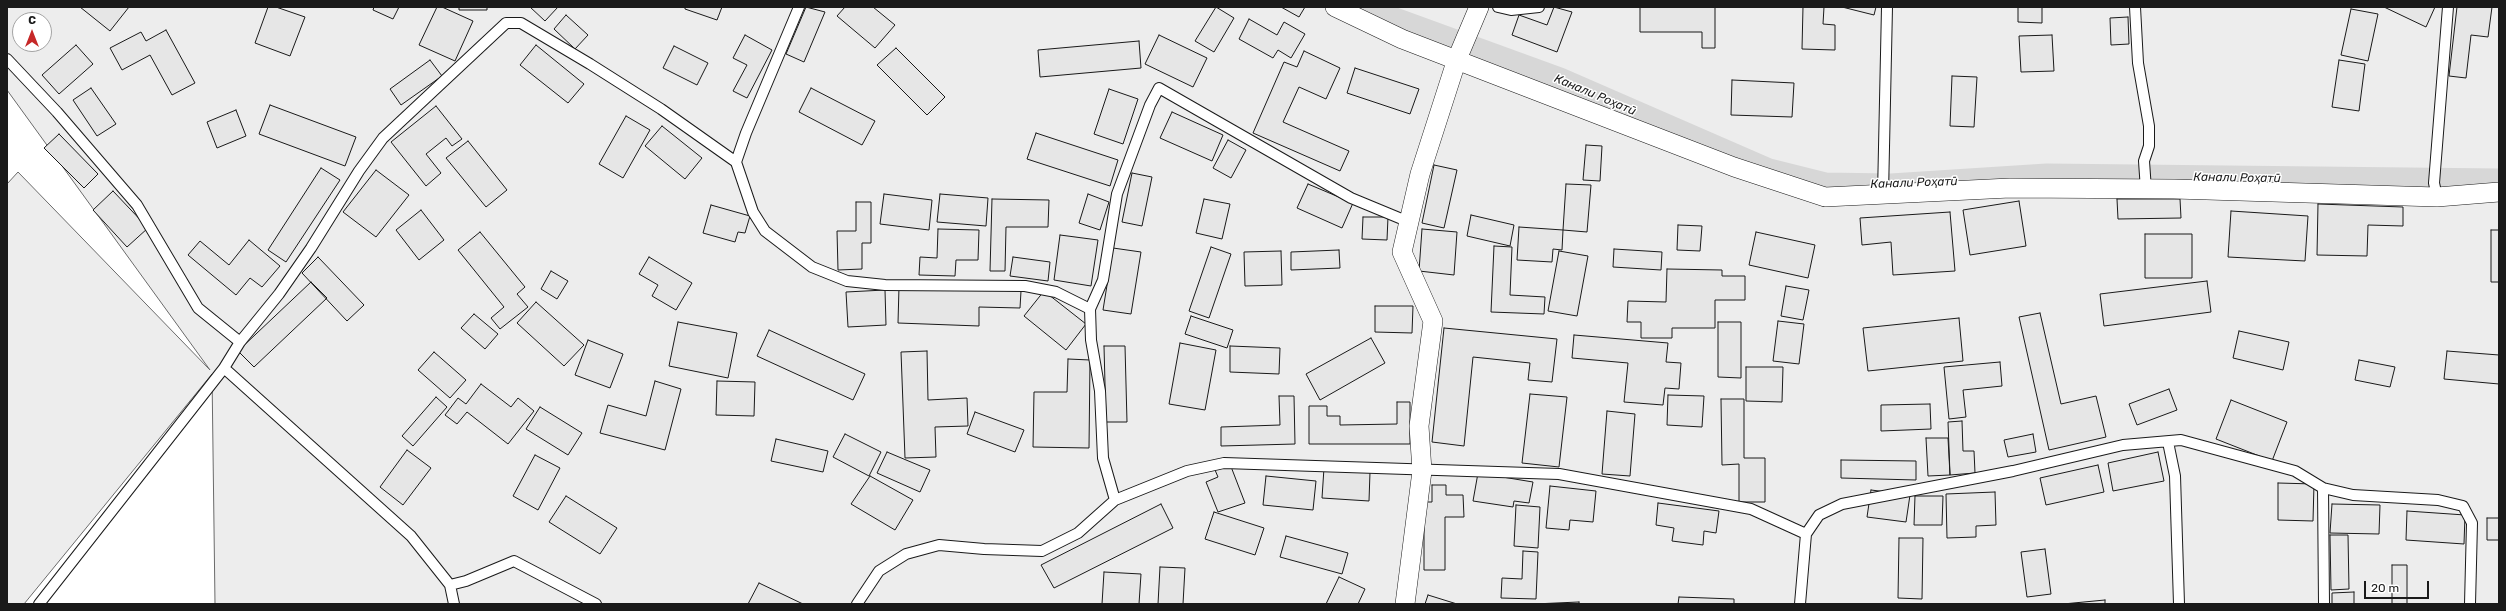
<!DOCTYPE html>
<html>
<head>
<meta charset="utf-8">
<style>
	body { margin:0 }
	#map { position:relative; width:2506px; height:611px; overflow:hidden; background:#fff; font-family:Rubik,sans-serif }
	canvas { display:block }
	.frame { position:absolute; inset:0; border:8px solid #1a1a1a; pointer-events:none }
	.north { position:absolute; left:12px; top:12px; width:40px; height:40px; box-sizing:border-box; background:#fff; border:1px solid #a3a3a3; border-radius:50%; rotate:0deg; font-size:11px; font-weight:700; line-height:16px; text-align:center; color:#1a1a1a }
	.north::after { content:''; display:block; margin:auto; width:14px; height:18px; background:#c62828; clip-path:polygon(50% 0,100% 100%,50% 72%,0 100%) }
	.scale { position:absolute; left:2364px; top:581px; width:65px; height:18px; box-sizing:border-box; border:2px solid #1a1a1a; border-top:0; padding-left:5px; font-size:12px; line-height:14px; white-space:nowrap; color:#1a1a1a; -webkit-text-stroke:3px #fff; paint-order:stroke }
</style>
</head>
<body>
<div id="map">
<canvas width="2506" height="611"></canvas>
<div class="frame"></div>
<div class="north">С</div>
<div class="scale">20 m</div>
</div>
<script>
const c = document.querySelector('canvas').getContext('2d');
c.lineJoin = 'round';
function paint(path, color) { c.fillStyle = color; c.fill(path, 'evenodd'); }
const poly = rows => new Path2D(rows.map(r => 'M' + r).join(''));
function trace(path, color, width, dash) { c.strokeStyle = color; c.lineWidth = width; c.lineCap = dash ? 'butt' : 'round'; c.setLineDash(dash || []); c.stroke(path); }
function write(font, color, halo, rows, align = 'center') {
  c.font = font + ' Rubik,sans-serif'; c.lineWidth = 3; c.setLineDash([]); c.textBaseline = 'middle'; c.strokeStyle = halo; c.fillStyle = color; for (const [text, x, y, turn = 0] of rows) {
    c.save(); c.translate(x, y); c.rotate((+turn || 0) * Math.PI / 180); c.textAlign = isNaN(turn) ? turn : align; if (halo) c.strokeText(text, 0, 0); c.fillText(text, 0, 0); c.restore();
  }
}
const green = poly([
	[7,7,2499,7,2499,178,2429,169,2424,180,2499,180,2499,604,215,604,212,374,24,604,7,604,7,184,18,172,210,370,7,90,7,7],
	[20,20,44,20,44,44,20,44,20,20],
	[2047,175,2105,175,1927,184,1927,183,2047,175]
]);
paint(green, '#ededed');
trace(green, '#6a6a6a', 1);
trace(poly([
	[1362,7,1560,79,1769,170,1825,184,1891,185,2047,175,2499,180]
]), '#d7d7d7', 23);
const building = poly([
	[80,7,129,7,110,31,80,7],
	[268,7,276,7,305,17,290,56,255,43,268,7],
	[374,7,399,7,393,19,373,10,374,7],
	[437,7,442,7,473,21,455,61,419,45,437,7],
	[459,7,487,7,487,10,459,10,459,7],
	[530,7,558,7,545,21,530,7],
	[685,7,722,7,717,20,685,9,685,7],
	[806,7,825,12,804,62,786,54,806,7],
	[845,7,873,7,895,25,875,48,837,16,845,7],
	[1216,7,1234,18,1214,52,1195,41,1216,7],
	[1281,7,1305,7,1299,17,1281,7],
	[1554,7,1572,12,1557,52,1512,35,1519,15,1547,25,1554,7],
	[1640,7,1715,7,1715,48,1702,48,1702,32,1640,32,1640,7],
	[1803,7,1824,7,1823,24,1835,25,1835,50,1802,49,1803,7],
	[1842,7,1876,7,1874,15,1842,7],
	[2018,7,2042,7,2042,23,2018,22,2018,7],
	[2384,7,2435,7,2426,27,2384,7],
	[2457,7,2492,7,2488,37,2471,35,2466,78,2449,76,2457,7],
	[2351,9,2378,14,2368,61,2341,55,2351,9],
	[566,15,588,35,575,49,554,29,566,15],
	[2128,17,2129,44,2111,45,2110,18,2128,17],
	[1249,19,1277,35,1284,22,1305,34,1291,58,1278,50,1273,58,1239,39,1249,19],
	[166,30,195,83,172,95,150,55,122,70,110,48,141,32,146,41,166,30],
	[745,35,772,50,747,98,733,91,747,65,733,58,745,35],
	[1159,35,1207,58,1193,87,1145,64,1159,35],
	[2052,35,2054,71,2021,72,2019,36,2052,35],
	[1139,41,1141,68,1040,77,1038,50,1139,41],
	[76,45,93,64,59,94,42,75,76,45],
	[536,45,584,84,568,103,520,65,536,45],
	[674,46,708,63,697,85,663,68,674,46],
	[896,48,945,97,927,115,877,65,896,48],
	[1304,51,1340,68,1326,99,1299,87,1283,122,1349,151,1340,171,1253,133,1284,62,1297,67,1304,51],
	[430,60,442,76,401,105,390,89,430,60],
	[2339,60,2365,64,2359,111,2332,107,2339,60],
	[1355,68,1419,89,1410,114,1347,93,1355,68],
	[1952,76,1977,77,1974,127,1950,126,1952,76],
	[1732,80,1794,83,1792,117,1731,115,1732,80],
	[91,88,116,124,97,136,73,100,91,88],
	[811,88,875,121,862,145,799,112,811,88],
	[1109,89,1138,99,1123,144,1094,134,1109,89],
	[270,105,356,137,345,166,259,134,270,105],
	[436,106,462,139,452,146,446,138,426,154,441,173,426,186,391,142,436,106],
	[236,110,246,136,217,148,207,122,236,110],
	[1172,112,1223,135,1212,161,1160,138,1172,112],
	[626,116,650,130,623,178,599,164,626,116],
	[662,126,702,158,685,179,645,146,662,126],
	[1036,133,1118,160,1110,186,1027,159,1036,133],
	[59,134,98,174,84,188,44,148,59,134],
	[1228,140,1246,150,1231,178,1213,168,1228,140],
	[468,141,507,190,486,207,446,158,468,141],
	[1586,145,1602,146,1600,181,1583,180,1586,145],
	[1434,165,1457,170,1444,228,1422,223,1434,165],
	[321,168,340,180,286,262,268,250,321,168],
	[376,170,409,195,376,237,343,212,376,170],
	[1132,173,1152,177,1142,226,1122,222,1132,173],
	[1308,184,1353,203,1342,228,1297,208,1308,184],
	[1566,184,1591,185,1587,232,1563,230,1566,184],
	[113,191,148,228,127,247,93,210,113,191],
	[884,194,932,200,929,230,880,224,884,194],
	[940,194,988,198,986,226,937,222,940,194],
	[1088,194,1109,202,1100,230,1079,223,1088,194],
	[992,199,1049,200,1048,227,1006,227,1005,271,990,271,992,199],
	[1204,199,1230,204,1222,239,1196,233,1204,199],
	[2117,199,2180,199,2181,218,2118,219,2117,199],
	[2019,201,2026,246,1970,255,1963,210,2019,201],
	[856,202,871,202,871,243,862,243,862,269,838,270,837,231,856,231,856,202],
	[2318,204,2403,207,2403,226,2368,225,2367,256,2317,255,2318,204],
	[711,205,750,216,745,233,738,232,735,242,703,233,711,205],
	[421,210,444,240,419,260,396,230,421,210],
	[2231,211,2308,216,2305,261,2228,257,2231,211],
	[1950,212,1955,271,1893,275,1891,242,1862,245,1860,218,1950,212],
	[1471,215,1514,225,1510,246,1467,236,1471,215],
	[1363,217,1388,217,1387,240,1362,239,1363,217],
	[1678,225,1702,226,1700,251,1677,250,1678,225],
	[1519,227,1563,230,1562,250,1553,249,1552,262,1517,260,1519,227],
	[938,229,979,230,978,260,956,260,955,276,919,275,920,257,937,258,938,229],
	[1422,229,1457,232,1454,275,1419,271,1422,229],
	[2491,230,2499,230,2499,282,2491,282,2491,230],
	[480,232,525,287,517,294,528,307,500,329,491,318,504,307,458,250,480,232],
	[1756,232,1815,245,1808,278,1749,265,1756,232],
	[2145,234,2192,234,2192,278,2145,278,2145,234],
	[1060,235,1098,240,1091,286,1054,280,1060,235],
	[249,240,280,266,262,287,250,278,236,295,188,255,200,241,229,265,249,240],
	[1494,246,1512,247,1510,295,1545,297,1544,314,1491,312,1494,246],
	[1211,247,1231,254,1209,318,1189,311,1211,247],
	[1113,248,1141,252,1131,314,1103,310,1113,248],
	[1614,249,1662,252,1661,270,1613,267,1614,249],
	[1339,250,1340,268,1291,270,1291,252,1339,250],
	[1281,251,1282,285,1245,286,1244,252,1281,251],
	[1559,251,1588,256,1577,316,1548,311,1559,251],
	[318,257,364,305,347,321,302,273,318,257],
	[649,257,692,283,676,310,652,296,658,285,639,274,649,257],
	[1013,257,1050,262,1048,281,1010,276,1013,257],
	[1667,269,1722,270,1722,276,1745,276,1745,300,1715,300,1715,328,1672,328,1672,338,1641,338,1641,322,1627,322,1628,301,1666,302,1667,269],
	[551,271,568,281,557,299,541,289,551,271],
	[2207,281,2211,312,2104,326,2100,294,2207,281],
	[311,282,327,298,254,367,238,351,311,282],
	[1786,286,1809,290,1803,320,1781,316,1786,286],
	[899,287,1021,291,1020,308,979,307,979,326,898,323,899,287],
	[885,290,886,325,848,327,846,292,885,290],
	[1044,291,1086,324,1066,350,1024,316,1044,291],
	[536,302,584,345,564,366,517,323,536,302],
	[1375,306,1413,306,1412,333,1375,332,1375,306],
	[2040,313,2061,404,2096,396,2106,437,2049,450,2019,317,2040,313],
	[474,314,498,334,485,349,461,328,474,314],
	[1191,316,1233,330,1227,348,1185,334,1191,316],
	[1959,318,1963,361,1868,371,1863,328,1959,318],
	[1778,321,1804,324,1799,364,1773,361,1778,321],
	[678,322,737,333,728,378,669,366,678,322],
	[1718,322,1741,322,1741,378,1718,377,1718,322],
	[1444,328,1557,339,1552,382,1528,380,1530,363,1473,357,1464,446,1432,442,1444,328],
	[769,330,865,374,853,400,757,356,769,330],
	[2239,331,2289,342,2283,370,2233,358,2239,331],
	[1574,335,1668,343,1666,362,1681,363,1679,389,1665,388,1663,405,1624,402,1628,363,1572,358,1574,335],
	[1371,338,1385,363,1320,400,1306,374,1371,338],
	[588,340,623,354,610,388,575,375,588,340],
	[1180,343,1216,350,1205,410,1169,404,1180,343],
	[1104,346,1125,346,1127,422,1106,422,1104,346],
	[1230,346,1280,348,1279,374,1230,372,1230,346],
	[927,351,928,400,967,398,968,426,935,427,936,457,905,458,901,352,927,351],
	[2447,351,2499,355,2499,384,2444,379,2447,351],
	[434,352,466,380,450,398,418,370,434,352],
	[1068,359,1090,360,1089,448,1033,447,1034,392,1067,392,1068,359],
	[2359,360,2395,367,2390,387,2355,380,2359,360],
	[2000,362,2002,386,1963,390,1966,417,1949,419,1944,367,2000,362],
	[1746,367,1783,367,1782,402,1746,401,1746,367],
	[655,381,681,389,665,450,600,433,608,405,646,416,655,381],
	[717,381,755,382,754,416,716,415,717,381],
	[481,384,511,407,518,398,534,411,508,444,467,412,457,424,445,415,458,398,466,404,481,384],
	[2169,389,2177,410,2137,425,2129,404,2169,389],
	[1530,394,1567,397,1559,467,1522,463,1530,394],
	[1668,395,1704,396,1702,427,1667,425,1668,395],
	[1279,396,1294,396,1295,444,1221,446,1221,427,1280,425,1279,396],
	[436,397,447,407,413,446,402,436,436,397],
	[1721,399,1744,399,1744,458,1765,458,1765,502,1739,502,1739,464,1722,465,1721,399],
	[2231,400,2287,422,2272,461,2216,439,2231,400],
	[1397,402,1410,402,1410,444,1309,444,1309,406,1327,406,1327,416,1340,416,1340,425,1397,424,1397,402],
	[1930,404,1931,429,1881,431,1881,405,1930,404],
	[540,407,582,433,568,455,526,429,540,407],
	[1607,411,1635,414,1630,476,1602,474,1607,411],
	[975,412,1024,430,1015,452,967,434,975,412],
	[1962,421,1963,451,1974,451,1975,473,1950,475,1948,422,1962,421],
	[845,434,881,452,869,476,833,457,845,434],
	[2033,434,2036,452,2008,457,2004,440,2033,434],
	[1926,438,1948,438,1950,475,1928,476,1926,438],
	[776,439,828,451,823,472,771,461,776,439],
	[407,450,431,468,403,505,380,487,407,450],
	[887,452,930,470,920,492,877,473,887,452],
	[2158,452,2164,481,2113,491,2108,463,2158,452],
	[535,455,560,468,538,510,513,496,535,455],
	[1841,460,1916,461,1916,480,1841,478,1841,460],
	[1230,464,1245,503,1218,512,1206,482,1218,477,1215,470,1230,464],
	[2098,465,2104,492,2046,505,2040,478,2098,465],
	[1324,468,1370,472,1369,501,1322,498,1324,468],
	[1478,473,1533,482,1529,503,1514,501,1513,507,1473,501,1478,473],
	[870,476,913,500,895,530,851,504,870,476],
	[1266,476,1316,481,1313,510,1263,505,1266,476],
	[2278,483,2314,484,2313,521,2278,520,2278,483],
	[1432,485,1446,485,1446,495,1463,495,1464,517,1445,517,1445,570,1424,570,1424,502,1432,502,1432,485],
	[1550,486,1596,491,1593,522,1570,520,1569,530,1546,528,1550,486],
	[1871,490,1910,495,1906,522,1867,517,1871,490],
	[1995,492,1996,525,1976,526,1976,537,1947,538,1946,494,1995,492],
	[566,496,617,528,600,554,549,522,566,496],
	[1915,496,1943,496,1942,525,1914,525,1915,496],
	[1658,503,1719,511,1716,533,1704,531,1703,545,1672,541,1674,528,1656,525,1658,503],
	[1161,504,1173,528,1054,588,1041,565,1161,504],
	[2332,504,2380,505,2379,534,2330,533,2332,504],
	[1516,505,1540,507,1538,548,1514,546,1516,505],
	[2407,511,2465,515,2464,544,2406,540,2407,511],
	[1214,512,1264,528,1255,555,1205,539,1214,512],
	[2487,518,2499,518,2499,540,2487,540,2487,518],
	[2330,535,2348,535,2349,589,2331,590,2330,535],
	[1286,536,1348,553,1342,574,1280,557,1286,536],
	[1899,538,1923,538,1922,599,1898,598,1899,538],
	[2045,549,2051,594,2027,597,2021,552,2045,549],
	[1523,551,1538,552,1536,599,1501,598,1502,578,1522,579,1523,551],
	[2392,565,2407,565,2407,604,2392,604,2392,565],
	[1160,567,1185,568,1183,604,1158,604,1160,567],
	[1104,572,1141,574,1139,604,1102,604,1104,572],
	[1339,577,1365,589,1358,604,1326,604,1339,577],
	[759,583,803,604,748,604,759,583],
	[2354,592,2354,604,2332,604,2332,593,2354,592],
	[1428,595,1457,604,1425,604,1428,595],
	[1679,597,1734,599,1734,604,1678,604,1679,597],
	[2105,600,2105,604,2063,604,2105,600],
	[1579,602,1579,604,1534,604,1579,602]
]);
paint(building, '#e6e6e6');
trace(building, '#1a1a1a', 1);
const service = poly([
	[799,7,746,133,736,162,753,212,765,231,812,267,847,281,885,285,1025,286,1056,292,1090,309],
	[1498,7,1511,10,1539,7],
	[2135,7,2138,63,2149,126,2149,146,2144,161,2146,190],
	[7,59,57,112,137,205,198,308,240,342],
	[1883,194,1887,7],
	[2437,197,2434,183,2448,7],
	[1409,222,1351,198,1159,88,1150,105,1117,194,1103,280,1090,309,1091,340,1100,391,1103,458,1115,500,1187,471,1224,463,1559,474,1751,509,1806,534],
	[2168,442,2175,476,2179,604],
	[2323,488,2324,604],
	[450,585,466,581,514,561,596,604],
	[39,604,224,368],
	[454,604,450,585,411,536,224,368,240,342,279,294,311,248,359,171,383,138,506,23,521,23,590,64,661,109,736,162],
	[857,604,879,571,906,554,939,545,984,549,1042,551,1078,533,1115,500],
	[1800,604,1806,534,1819,515,1842,504,2013,471,2123,445,2181,440,2295,471,2323,488,2353,495,2438,500,2463,506,2472,523,2470,604]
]);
const minor = poly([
	[1335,7,1402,39,1734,167,1825,197,2010,188,2174,189,2437,197,2499,192],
	[1405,604,1422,471,1419,426,1433,321,1402,252,1420,174,1457,59,1479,7]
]);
trace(service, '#1a1a1a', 12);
trace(minor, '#1a1a1a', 20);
trace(service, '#fff', 10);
trace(minor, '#fff', 19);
write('italic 12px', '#1a1a1a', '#fff', [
	["Канали Роҳатӣ",1595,95,23],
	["Канали Роҳатӣ",2237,178,1],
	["Канали Роҳатӣ",1914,183,-2]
]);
</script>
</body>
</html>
